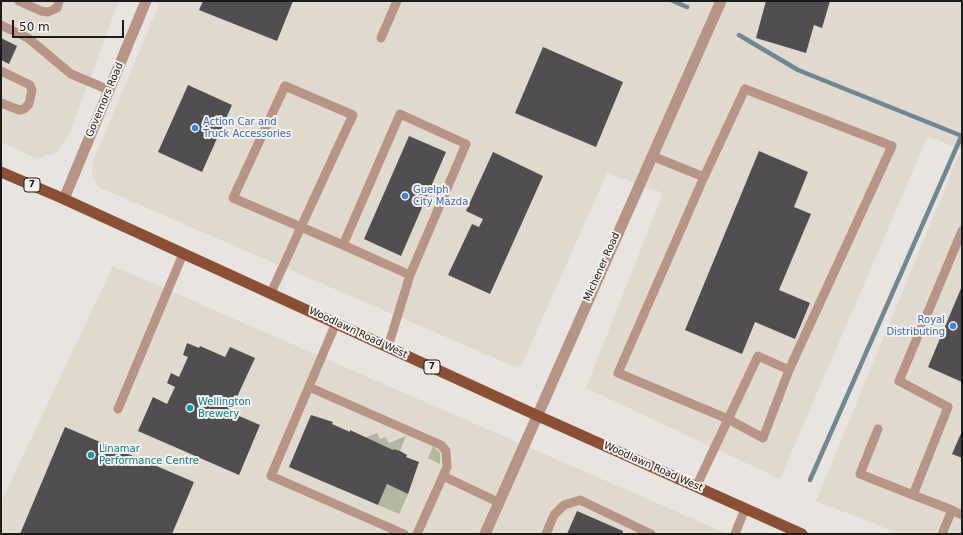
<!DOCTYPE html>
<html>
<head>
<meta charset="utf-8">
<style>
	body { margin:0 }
	#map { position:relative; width:963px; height:535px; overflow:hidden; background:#e8e5e1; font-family:"DejaVu Sans",sans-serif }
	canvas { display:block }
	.frame { position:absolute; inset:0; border:2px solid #1c1b1a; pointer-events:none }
	.scale { position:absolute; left:12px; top:20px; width:112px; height:18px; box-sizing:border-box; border:2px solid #1c1b1a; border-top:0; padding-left:5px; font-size:12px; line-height:14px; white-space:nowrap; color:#1c1b1a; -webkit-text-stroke:3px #f5f2ee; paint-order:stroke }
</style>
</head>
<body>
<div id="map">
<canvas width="963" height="535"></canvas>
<div class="frame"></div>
<div class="scale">50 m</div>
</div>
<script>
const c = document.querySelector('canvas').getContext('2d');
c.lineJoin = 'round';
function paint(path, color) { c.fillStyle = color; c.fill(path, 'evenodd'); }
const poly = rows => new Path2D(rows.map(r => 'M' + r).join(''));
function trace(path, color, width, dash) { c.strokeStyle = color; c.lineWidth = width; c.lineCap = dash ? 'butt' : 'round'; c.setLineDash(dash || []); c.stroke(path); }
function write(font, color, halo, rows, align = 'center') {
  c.font = font + ' "DejaVu Sans",sans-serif'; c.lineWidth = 4; c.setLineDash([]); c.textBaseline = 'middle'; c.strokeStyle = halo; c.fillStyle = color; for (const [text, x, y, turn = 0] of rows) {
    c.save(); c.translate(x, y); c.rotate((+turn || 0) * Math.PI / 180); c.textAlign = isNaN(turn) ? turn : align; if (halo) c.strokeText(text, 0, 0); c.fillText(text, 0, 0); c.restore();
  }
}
paint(poly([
	[1,1,119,1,70,132,57,152,37,159,1,142],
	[153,1,962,1,962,534,900,534,816,501,961,150,928,136,780,479,586,388,663,193,607,173,522,364,515,367,98,187,92,173,93,161,159,5],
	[113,266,728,534,1,534,1,502]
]), '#e0d9ce');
paint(poly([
	[377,433,380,439,386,437,389,443,406,436,400,451,394,449,393,450,364,438],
	[433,446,440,453,440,464,428,458],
	[387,484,408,494,399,514,378,505]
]), '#b4b7a0');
trace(poly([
	[673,1,687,7],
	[739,35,798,70,962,136],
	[810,480,962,135]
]), '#6e8792', 4.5);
paint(poly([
	[203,1,293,1,277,41,199,10],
	[766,1,830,1,822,28,814,25,806,53,756,38],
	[1,38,17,46,9,64,1,60],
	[543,47,623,82,596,147,515,113],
	[188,85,232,105,202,172,158,152],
	[409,136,446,152,401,256,364,239],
	[759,151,808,172,794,207,811,214,779,290,810,303,795,339,755,322,742,354,685,330],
	[493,152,543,176,490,294,448,275,472,224,479,227,483,219,466,211],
	[962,286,962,382,928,367],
	[187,343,199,348,200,346,225,357,230,347,255,358,230,412,260,425,239,475,138,431,153,397,167,404,175,387,167,383,171,373,179,377,188,357,183,355],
	[311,415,333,422,332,424,350,432,350,430,393,450,394,449,400,451,407,455,406,457,419,462,408,494,387,484,378,505,289,467],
	[65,427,194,482,172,534,20,534],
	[962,431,962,458,952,454],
	[577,511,623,531,622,534,567,534]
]), '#514e51');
trace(poly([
	[19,1,41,11,48,12,57,8,59,1],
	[1,25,28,38,71,74,109,90],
	[381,38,397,1],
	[1,71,30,85,32,90,29,104,24,109,19,110,1,103],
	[652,156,704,177,745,89,892,146,789,370,758,356,696,487],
	[704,177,618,373,728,419,763,438,789,370],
	[271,293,301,227,337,149,353,115,285,86,233,198,301,227,343,245,410,275,466,144,400,114,343,245],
	[336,323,271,476,404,534],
	[388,347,410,275],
	[309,387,441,445,446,451,447,467,417,534],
	[118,409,183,254],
	[878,429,860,474,913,495],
	[443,476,498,502],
	[952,510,913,495,948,407,899,381,962,231],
	[546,534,554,515,564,505,580,500,651,534],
	[735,534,745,509],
	[942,534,952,510,962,515]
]), '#b79485', 9);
trace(poly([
	[64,199,146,1],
	[485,534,721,1]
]), '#b79485', 11);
trace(poly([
	[1,172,64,199,536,415,802,534]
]), '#8b4f34', 11);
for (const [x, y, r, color] of [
	[195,128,4,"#3f7fe0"],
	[405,196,4,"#3f7fe0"],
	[953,326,4,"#3f7fe0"],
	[190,408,4,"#0f9aa8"],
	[91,455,4,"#0f9aa8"]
]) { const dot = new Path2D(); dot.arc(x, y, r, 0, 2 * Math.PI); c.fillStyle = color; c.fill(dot); trace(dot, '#f5f2ee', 1.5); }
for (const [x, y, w] of [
	[32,185,16],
	[432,367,16]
]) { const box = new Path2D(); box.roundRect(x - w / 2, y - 7, w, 14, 3); c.fillStyle = '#f5f2ee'; c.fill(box); trace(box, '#1c1b1a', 1); }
write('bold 9px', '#1c1b1a', null, [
	["7",32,185],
	["7",432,367]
]);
write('10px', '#1c1b1a', '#f5f2ee', [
	["Governors Road",105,100,-67],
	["Michener Road",602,267,-66],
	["Woodlawn Road West",358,333,25],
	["Woodlawn Road West",653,467,24]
]);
write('10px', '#366cbe', '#f5f2ee', [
	["Action Car and",203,122],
	["Truck Accessories",203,134],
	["Guelph",413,190],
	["City Mazda",413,202],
	["Royal",945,320,"right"],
	["Distributing",945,332,"right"]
], 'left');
write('10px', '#0d838f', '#f5f2ee', [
	["Wellington",198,402],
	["Brewery",198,414],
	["Linamar",99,449],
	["Performance Centre",99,461]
], 'left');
</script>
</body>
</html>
